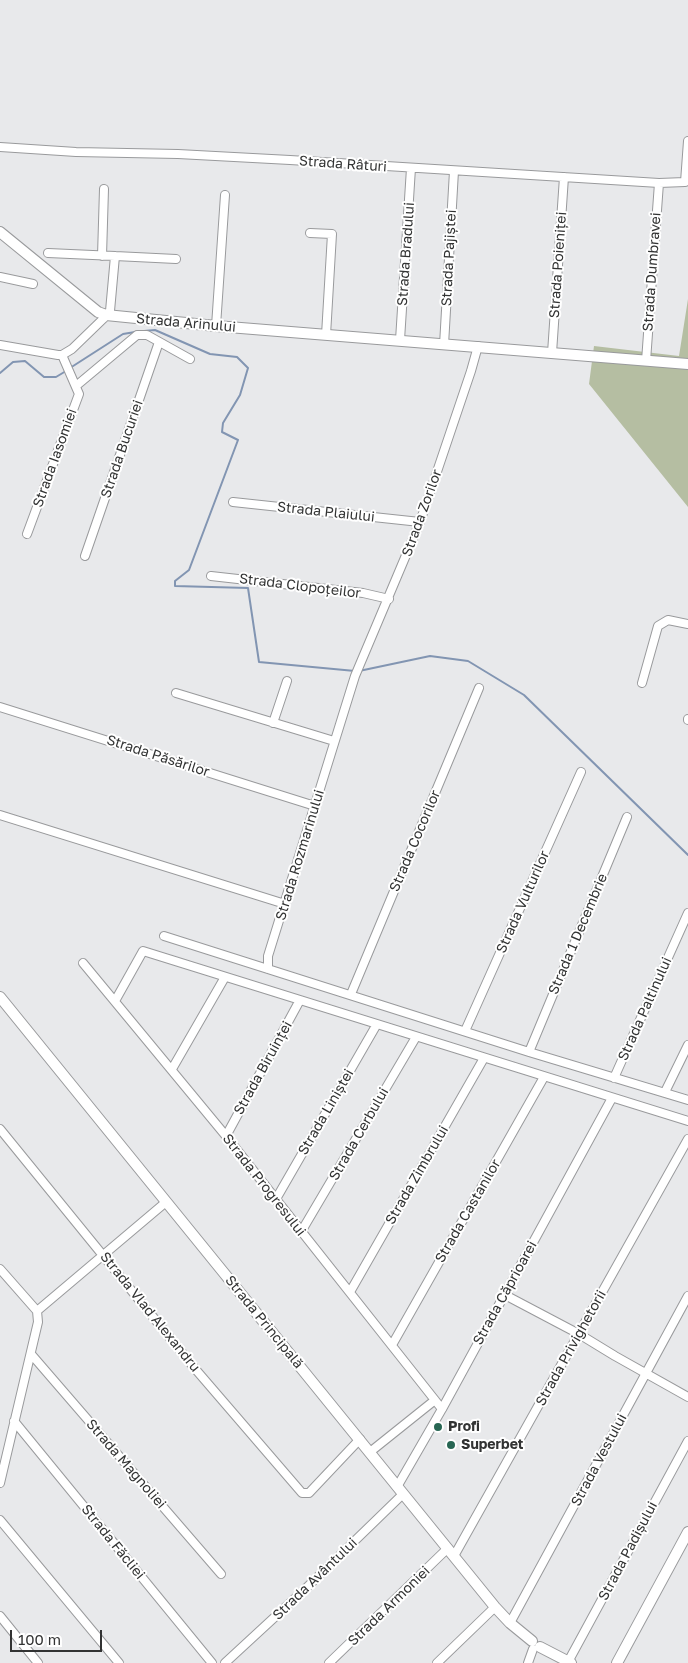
<!DOCTYPE html>
<html>
<head>
<meta charset="utf-8">
<style>
	body { margin:0 }
	#map { position:relative; width:688px; height:1663px; overflow:hidden; background:#e8e9eb; font-family:"Golos Text",sans-serif }
	canvas { display:block }
	.scale { position:absolute; left:10px; top:1630px; width:92px; height:22px; box-sizing:border-box; border:2px solid #323333; border-top:0; padding-left:6px; font-size:15px; line-height:18px; white-space:nowrap; color:#323333; -webkit-text-stroke:4px #fff; paint-order:stroke }
</style>
</head>
<body>
<div id="map">
<canvas width="688" height="1663"></canvas>
<div class="scale">100 m</div>
</div>
<script>
const c = document.querySelector('canvas').getContext('2d');
c.lineJoin = 'round';
function paint(path, color) { c.fillStyle = color; c.fill(path, 'evenodd'); }
const poly = rows => new Path2D(rows.map(r => 'M' + r).join(''));
function trace(path, color, width, dash) { c.strokeStyle = color; c.lineWidth = width; c.lineCap = dash ? 'butt' : 'round'; c.setLineDash(dash || []); c.stroke(path); }
function write(font, color, halo, rows, align = 'center') {
  c.font = font + ' "Golos Text",sans-serif'; c.lineWidth = 4; c.setLineDash([]); c.textBaseline = 'middle'; c.strokeStyle = halo; c.fillStyle = color; for (const [text, x, y, turn = 0] of rows) {
    c.save(); c.translate(x, y); c.rotate((+turn || 0) * Math.PI / 180); c.textAlign = isNaN(turn) ? turn : align; if (halo) c.strokeText(text, 0, 0); c.fillText(text, 0, 0); c.restore();
  }
}
paint(poly([
	[688,299,688,507,589,384,594,346,679,356]
]), '#b5bea2');
trace(poly([
	[144,331,155,330,210,354,237,357,248,368,240,395,223,423,222,432,238,440,189,570,175,581,175,586,248,588,259,662,355,671],
	[70,368,123,334,135,332],
	[0,373,13,362,25,361,44,377,56,377,66,371],
	[359,671,430,656,468,661,524,695,688,855]
]), '#8295b2', 2);
const street = poly([
	[0,147,76,152,178,154,290,160,659,183,685,182,688,141],
	[310,233,332,234,326,335],
	[102,256,104,189],
	[115,256,176,259],
	[0,277,33,284],
	[216,326,225,195],
	[400,340,411,168],
	[0,345,58,355,62,355,72,349,103,319,110,311,115,256,48,253],
	[444,345,454,171],
	[552,353,564,177],
	[646,361,659,183],
	[76,386,137,335,147,335,190,359],
	[233,502,420,522],
	[27,534,79,394,62,355],
	[85,556,159,342],
	[211,576,363,593,389,599],
	[642,683,658,626,668,620,688,624],
	[176,693,334,741],
	[0,707,315,806],
	[688,720,688,719],
	[273,723,287,681],
	[0,815,285,904],
	[164,936,529,1052,688,1100],
	[83,963,226,1136,442,1409],
	[268,969,268,956,355,676,420,522,471,371,478,346],
	[351,994,479,688],
	[115,1001,143,951,688,1121],
	[465,1031,581,772],
	[529,1052,627,817],
	[172,1069,225,977],
	[614,1078,688,913],
	[665,1092,688,1045],
	[0,1129,197,1371,302,1493,309,1493,360,1439],
	[226,1136,300,1000],
	[276,1199,377,1024],
	[301,1232,416,1037],
	[0,1269,37,1311],
	[350,1292,484,1058],
	[505,1295,579,1334,615,1356,688,1397],
	[392,1345,544,1077],
	[31,1354,221,1574],
	[14,1421,212,1663],
	[370,1452,435,1400],
	[0,1483,38,1322,37,1311,166,1202],
	[397,1487,442,1409,612,1098],
	[0,1520,119,1663],
	[454,1556,688,1139],
	[0,1616,38,1663],
	[510,1623,688,1296],
	[568,1662,688,1441],
	[225,1663,303,1591,403,1494],
	[329,1663,448,1548],
	[437,1663,495,1607],
	[528,1663,533,1649]
]);
const secondary = poly([
	[0,232,98,312,106,315,216,326,688,364],
	[0,997,495,1607,510,1623,532,1641],
	[540,1647,571,1663],
	[617,1663,688,1532]
]);
trace(street, '#999a9c', 10);
trace(secondary, '#999a9c', 12);
trace(street, '#fff', 8);
trace(secondary, '#fff', 10);
for (const [x, y, r, color] of [
	[438,1427,5,"#276653"],
	[451,1445,5,"#276653"]
]) { const dot = new Path2D(); dot.arc(x, y, r, 0, 2 * Math.PI); c.fillStyle = color; c.fill(dot); trace(dot, '#fff', 2); }
write('14px', '#323333', '#fff', [
	["Strada Râturi",343,164,4],
	["Strada Bradului",406,254,-86],
	["Strada Pajiștei",449,258,-87],
	["Strada Poieniței",558,265,-86],
	["Strada Dumbravei",652,272,-86],
	["Strada Arinului",186,323,5],
	["Strada Bucuriei",122,449,-71],
	["Strada Iasomiei",55,458,-70],
	["Strada Plaiului",326,512,6],
	["Strada Zorilor",422,513,-70],
	["Strada Clopoțeilor",300,586,7],
	["Strada Păsărilor",158,756,18],
	["Strada Cocorilor",415,841,-67],
	["Strada Rozmarinului",300,855,-73],
	["Strada Vulturilor",523,902,-66],
	["Strada 1 Decembrie",578,934,-67],
	["Strada Paltinului",645,1009,-66],
	["Strada Biruinței",263,1068,-61],
	["Strada Liniștei",326,1112,-60],
	["Strada Cerbului",359,1134,-60],
	["Strada Zimbrului",417,1175,-60],
	["Strada Progresului",264,1185,52],
	["Strada Castanilor",468,1211,-60],
	["Strada Căprioarei",505,1293,-61],
	["Strada Vlad Alexandru",150,1312,51],
	["Strada Principală",264,1322,51],
	["Strada Privighetorii",571,1348,-61],
	["Strada Vestului",599,1460,-62],
	["Strada Magnoliei",126,1464,49],
	["Strada Făcliei",113,1542,51],
	["Strada Padișului",628,1551,-62],
	["Strada Avântului",315,1579,-44],
	["Strada Armoniei",389,1606,-44]
]);
write('bold 14px', '#323333', '#fff', [
	["Profi",448,1427],
	["Superbet",461,1445]
], 'left');
</script>
</body>
</html>
